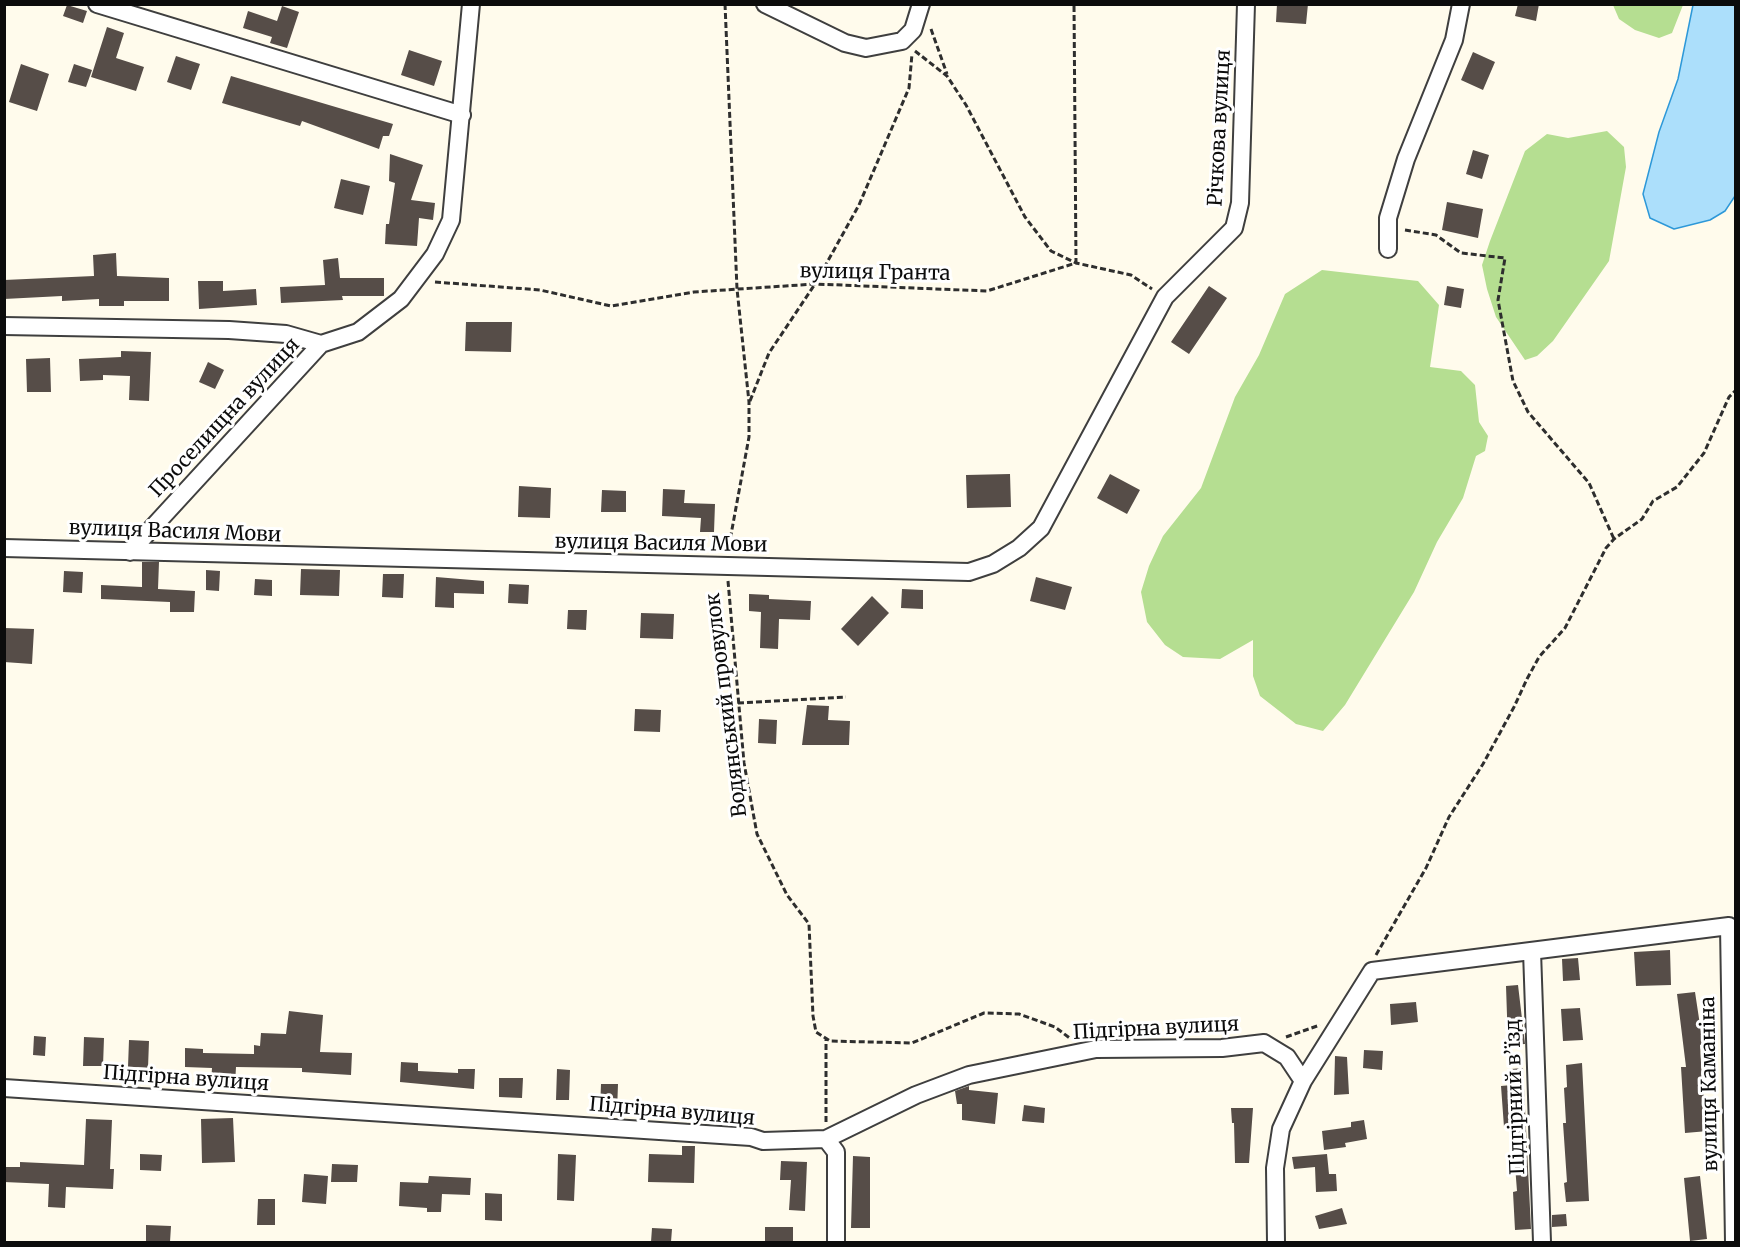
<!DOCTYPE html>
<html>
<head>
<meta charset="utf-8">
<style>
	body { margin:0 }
	#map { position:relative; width:1740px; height:1247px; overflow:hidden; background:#fffbec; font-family:Merriweather,serif }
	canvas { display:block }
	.frame { position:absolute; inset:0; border:6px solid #0c0c0c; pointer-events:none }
</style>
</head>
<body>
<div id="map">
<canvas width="1740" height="1247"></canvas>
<div class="frame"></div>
</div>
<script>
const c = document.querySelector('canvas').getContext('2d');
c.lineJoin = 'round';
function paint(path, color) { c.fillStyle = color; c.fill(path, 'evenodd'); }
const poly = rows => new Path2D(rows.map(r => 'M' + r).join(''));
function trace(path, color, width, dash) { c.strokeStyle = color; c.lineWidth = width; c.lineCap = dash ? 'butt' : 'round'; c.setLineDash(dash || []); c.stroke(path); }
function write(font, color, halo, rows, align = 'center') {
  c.font = font + ' Merriweather,serif'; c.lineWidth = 6; c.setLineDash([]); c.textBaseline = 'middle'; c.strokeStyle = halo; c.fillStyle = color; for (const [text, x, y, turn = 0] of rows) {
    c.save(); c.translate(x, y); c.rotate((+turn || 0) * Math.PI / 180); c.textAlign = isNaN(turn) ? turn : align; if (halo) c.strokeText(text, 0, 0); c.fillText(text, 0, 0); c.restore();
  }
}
paint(poly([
	[1613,5,1683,5,1672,33,1659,38,1635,30,1619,19],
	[1607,131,1624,147,1626,167,1609,261,1553,341,1537,356,1525,360,1496,317,1487,289,1482,265,1490,241,1525,151,1547,134,1568,138],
	[1322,270,1418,281,1439,305,1430,367,1461,371,1475,385,1479,422,1488,436,1485,451,1476,456,1463,498,1437,542,1414,592,1345,705,1323,731,1296,724,1260,696,1253,676,1253,640,1220,659,1183,657,1165,645,1147,622,1141,592,1149,566,1163,536,1201,488,1235,397,1259,355,1285,294]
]), '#b5de91');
const water = poly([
	[1693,5,1735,5,1735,196,1725,211,1710,220,1674,229,1650,218,1643,194,1659,132,1678,79,1693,5]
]);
paint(water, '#acdffb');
trace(water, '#2d98d8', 1.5);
paint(poly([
	[1277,4,1308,4,1306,24,1276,22],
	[1518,4,1539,4,1536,21,1515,16],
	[67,5,87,11,83,23,63,16],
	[282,6,299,12,287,48,270,43,272,37,243,28,248,11,277,21],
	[107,27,124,33,116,58,144,67,136,91,91,77],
	[409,50,442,61,434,86,401,75],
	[1473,52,1495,62,1483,90,1461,80],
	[176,56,200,64,191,90,167,82],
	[21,64,49,74,37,111,9,102],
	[74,64,92,70,86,87,68,82],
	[231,76,393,124,389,136,383,136,379,149,302,121,300,126,222,103],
	[1473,150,1489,155,1482,179,1466,174],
	[390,154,423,165,411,200,435,203,433,220,419,218,417,246,385,244,386,224,389,224,395,183,389,181],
	[341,179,370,186,363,215,334,208],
	[1447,202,1483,209,1478,238,1442,230],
	[116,253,117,276,169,278,169,301,124,301,124,306,99,306,99,299,62,301,62,296,4,299,4,280,94,276,93,255],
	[338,258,340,278,384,278,384,296,342,296,343,300,281,303,280,287,325,285,323,260],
	[198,281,223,281,223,291,256,289,257,305,199,309],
	[1209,286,1227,298,1189,354,1171,342],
	[1447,286,1464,289,1461,308,1444,305],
	[466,322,512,322,511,352,465,351],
	[121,351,151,352,149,401,129,400,130,376,103,375,103,380,80,381,79,359,121,357],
	[50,358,51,392,27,392,26,359],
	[208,362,224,370,215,389,199,382],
	[1010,474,1011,507,967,508,966,475],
	[1110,474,1140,490,1127,514,1097,498],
	[519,486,551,488,550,518,518,517],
	[663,489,685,490,684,503,715,504,714,532,700,532,701,518,662,516],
	[602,490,626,491,626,512,601,512],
	[142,562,159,562,158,589,195,591,194,612,170,612,170,602,101,599,101,585,142,587],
	[301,569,340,570,339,596,300,595],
	[206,570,220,571,219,591,206,590],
	[64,571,83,572,82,593,63,592],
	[383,574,404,574,403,598,382,597],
	[436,577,484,581,484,594,454,593,454,608,435,607],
	[1036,577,1072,587,1065,610,1030,601],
	[255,579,272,580,272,596,254,595],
	[509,584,529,585,528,604,508,603],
	[902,589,923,590,923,609,901,608],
	[749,594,769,595,769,599,811,601,810,620,779,619,778,649,760,648,761,612,749,611],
	[872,596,889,613,858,646,841,629],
	[568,610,587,610,586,630,567,629],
	[641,613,674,614,673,639,640,638],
	[4,628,34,629,32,664,4,662],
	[807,705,829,706,828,720,850,721,849,745,802,745],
	[635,709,661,710,660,732,634,731],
	[759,719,777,720,776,744,758,743],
	[1670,950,1671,985,1636,986,1634,952],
	[1578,958,1580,980,1563,981,1562,959],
	[1518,985,1525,1044,1508,1045,1506,986],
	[1695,992,1703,1045,1700,1045,1702,1080,1708,1131,1685,1133,1681,1067,1686,1067,1677,994],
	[1416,1002,1418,1022,1391,1025,1390,1004],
	[1580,1008,1583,1040,1563,1041,1561,1009],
	[289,1011,323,1015,320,1052,352,1053,351,1075,302,1072,302,1068,236,1067,235,1084,211,1083,212,1068,185,1067,185,1048,203,1049,203,1053,254,1054,254,1045,260,1046,261,1033,286,1034],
	[34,1036,46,1037,45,1056,33,1055],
	[84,1037,104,1038,103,1066,83,1066],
	[129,1040,149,1041,148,1068,128,1067],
	[1364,1050,1383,1051,1382,1070,1363,1068],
	[1335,1056,1347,1057,1349,1094,1334,1095],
	[401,1062,418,1063,418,1071,458,1073,458,1069,475,1069,474,1089,400,1082],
	[1582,1063,1589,1201,1566,1202,1564,1183,1567,1182,1563,1123,1566,1123,1564,1088,1567,1087,1566,1065],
	[1523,1068,1531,1229,1515,1230,1513,1192,1517,1191,1512,1127,1504,1127,1501,1086,1512,1085,1511,1069],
	[557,1069,570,1070,569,1100,556,1100],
	[499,1078,523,1078,522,1098,499,1097],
	[601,1084,618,1084,617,1112,600,1111],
	[969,1086,969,1090,998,1093,995,1124,962,1120,962,1104,957,1104,955,1091],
	[1024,1105,1045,1108,1044,1123,1022,1121],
	[1231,1108,1253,1108,1249,1163,1235,1163,1234,1123,1232,1123],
	[233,1118,235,1162,202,1163,201,1119],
	[86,1119,112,1120,110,1169,114,1169,113,1189,66,1187,65,1208,48,1207,49,1184,4,1182,4,1167,20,1167,20,1162,84,1165],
	[1364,1120,1367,1139,1345,1143,1346,1147,1324,1150,1322,1131,1351,1127,1351,1122],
	[682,1146,695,1146,694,1183,648,1182,649,1154,682,1155],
	[140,1154,162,1155,161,1171,140,1170],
	[558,1154,576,1155,574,1201,557,1200],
	[1327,1154,1329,1174,1336,1174,1337,1191,1316,1192,1315,1167,1294,1169,1292,1157],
	[853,1156,870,1157,870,1228,851,1228],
	[781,1161,807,1162,805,1211,789,1210,791,1180,780,1180],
	[332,1164,358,1165,357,1182,331,1182],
	[304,1174,328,1176,326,1204,302,1202],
	[429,1176,471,1178,470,1195,442,1194,441,1212,427,1212,427,1208,399,1206,400,1182,428,1183],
	[1700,1176,1707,1239,1690,1241,1684,1178],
	[485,1193,502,1194,502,1221,485,1220],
	[258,1199,275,1199,275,1225,257,1225],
	[1342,1208,1347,1224,1319,1229,1315,1216],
	[1566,1214,1567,1226,1552,1227,1552,1215],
	[146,1225,171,1226,170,1242,146,1242],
	[765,1227,793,1227,793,1242,765,1242],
	[652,1228,672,1229,671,1242,651,1242]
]), '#564d48');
const minor = poly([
	[97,4,462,115],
	[765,4,845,43,866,48,902,41,913,30,921,4],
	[1388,249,1388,218,1406,159,1454,40,1461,4],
	[4,326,229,330,286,334,321,344],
	[4,548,969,572,993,564,1019,548,1041,528,1165,297,1234,228,1240,203,1246,4],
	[130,552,321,344,358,332,401,299,435,254,451,220,471,4],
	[1532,951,1542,1242],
	[4,1088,751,1137,763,1141,826,1139,916,1095,969,1075,1096,1049,1222,1048,1264,1043,1287,1057,1303,1081],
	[826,1139,836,1152,836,1242],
	[1276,1242,1275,1168,1281,1129,1303,1081,1372,971,1729,926,1734,1242]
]);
trace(minor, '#3f3f3f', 20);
trace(poly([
	[725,4,737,289,749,402,749,437,728,551],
	[931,29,947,74],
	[915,51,947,76,966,105,1025,217,1051,251,1076,263,1131,275,1152,289],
	[1405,230,1436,235,1461,253,1505,258,1498,300,1513,381,1528,412,1589,483,1614,539],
	[435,282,540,290,611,306,694,292,815,284,987,291,1076,263,1074,4],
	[750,401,769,353,815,284,859,205,909,88,912,54],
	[728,581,744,763,757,834,787,895,809,924,813,1016,816,1032,830,1041,912,1043,984,1013,1019,1014,1055,1027,1071,1039],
	[738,703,846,697],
	[1376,955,1426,868,1449,817,1483,764,1514,707,1527,679,1539,657,1565,628,1606,548,1614,539,1642,519,1653,501,1677,487,1704,453,1729,397,1736,390],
	[1286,1037,1320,1025],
	[826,1122,826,1038]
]), '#2e2e2e', 3, [6, 3]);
trace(minor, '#fff', 16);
write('20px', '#0c0c0c', '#fff', [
	["Річкова вулиця",1220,128,-87],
	["вулиця Гранта",875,273,1],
	["Проселищна вулиця",225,418,-47],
	["вулиця Василя Мови",175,532,2],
	["вулиця Василя Мови",661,544,1],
	["Водянський провулок",727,705,-97],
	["Підгірна вулиця",1156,1029,-3],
	["Підгірна вулиця",186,1079,4],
	["вулиця Каманіна",1710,1084,-91],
	["Підгірний в’їзд",1516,1097,-92],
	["Підгірна вулиця",672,1112,5]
]);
</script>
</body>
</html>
